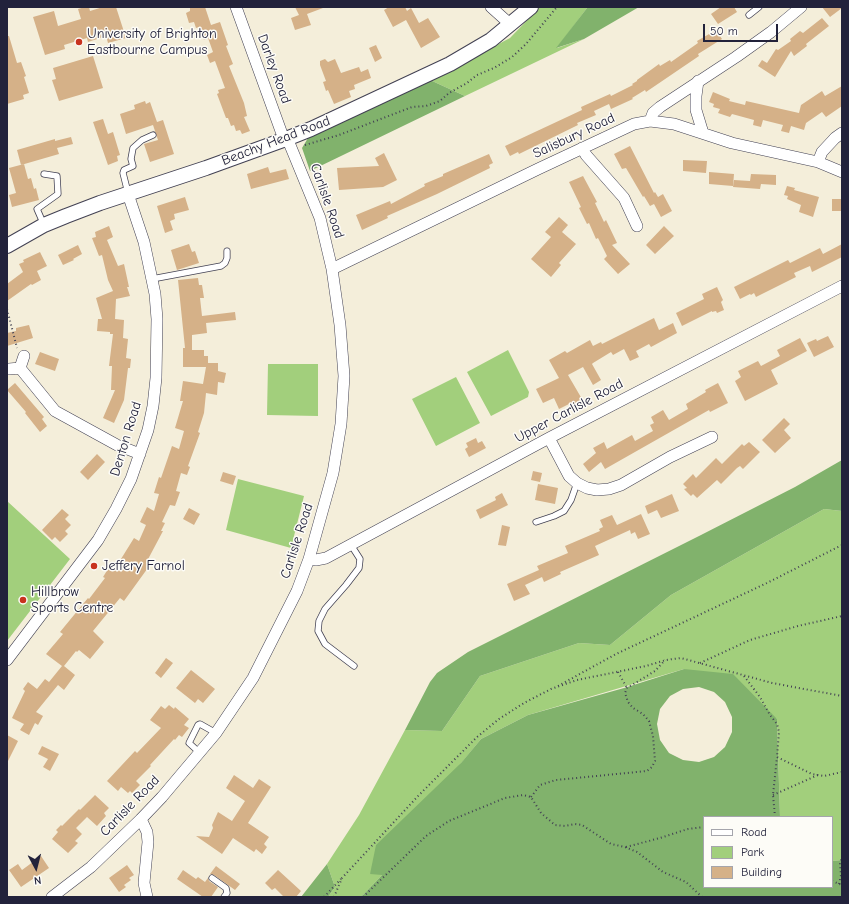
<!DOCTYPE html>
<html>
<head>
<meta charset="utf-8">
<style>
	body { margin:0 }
	#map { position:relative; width:849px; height:904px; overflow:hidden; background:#f4eeda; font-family:"Comic Neue",sans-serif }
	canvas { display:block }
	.frame { position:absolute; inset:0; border:8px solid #22223b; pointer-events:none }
	.legend { position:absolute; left:703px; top:816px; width:130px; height:72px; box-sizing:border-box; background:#fdfcf7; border:1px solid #a5a5ac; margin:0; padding:5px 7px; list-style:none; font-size:12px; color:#22223b }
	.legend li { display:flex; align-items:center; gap:8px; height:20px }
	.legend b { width:20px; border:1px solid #a5a5ac }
	.north { position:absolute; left:16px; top:848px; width:40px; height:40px; -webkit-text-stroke:3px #fdfcf7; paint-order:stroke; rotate:173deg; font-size:11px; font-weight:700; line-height:16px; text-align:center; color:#22223b }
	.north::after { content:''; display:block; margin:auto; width:14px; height:18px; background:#22223b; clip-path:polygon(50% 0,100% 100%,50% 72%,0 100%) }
	.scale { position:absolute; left:703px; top:24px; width:75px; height:18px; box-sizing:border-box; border:2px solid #22223b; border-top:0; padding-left:5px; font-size:12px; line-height:14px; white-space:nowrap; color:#22223b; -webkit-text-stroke:3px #fdfcf7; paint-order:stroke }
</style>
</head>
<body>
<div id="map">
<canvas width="849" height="904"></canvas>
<div class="frame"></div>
<ul class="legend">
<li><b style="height:5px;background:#fff"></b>Road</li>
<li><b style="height:11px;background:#a2cf7c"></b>Park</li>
<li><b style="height:11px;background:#d5b188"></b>Building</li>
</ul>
<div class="north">N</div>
<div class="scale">50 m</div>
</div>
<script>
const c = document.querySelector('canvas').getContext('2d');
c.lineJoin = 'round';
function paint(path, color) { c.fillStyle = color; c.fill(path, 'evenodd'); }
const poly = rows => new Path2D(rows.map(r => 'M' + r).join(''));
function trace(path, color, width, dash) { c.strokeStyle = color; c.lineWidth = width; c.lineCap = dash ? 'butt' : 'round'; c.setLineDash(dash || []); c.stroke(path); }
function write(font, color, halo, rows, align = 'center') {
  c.font = font + ' "Comic Neue",sans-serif'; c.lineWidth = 3; c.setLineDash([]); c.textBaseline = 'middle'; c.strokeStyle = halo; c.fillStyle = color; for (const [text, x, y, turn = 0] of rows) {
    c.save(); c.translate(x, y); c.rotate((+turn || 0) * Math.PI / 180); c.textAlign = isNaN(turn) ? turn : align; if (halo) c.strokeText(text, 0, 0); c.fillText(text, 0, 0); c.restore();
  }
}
paint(poly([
	[540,7,590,7,587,8,557,48,584,39,465,96,430,80,510,38],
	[508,350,529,392,528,397,491,416,467,372],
	[268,364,318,364,318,416,267,415],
	[456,377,480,423,436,446,412,399],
	[238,479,304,496,291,548,226,530],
	[7,501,70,559,7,641],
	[824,509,842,511,842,860,832,861,832,817,780,817,777,719,684,669,528,715,481,739,370,874,383,874,361,897,328,897,335,887,327,864,359,815,405,730,442,731,480,676,579,643,610,645,671,595]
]), '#a2cf7c');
paint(poly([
	[590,7,639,7,584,39,556,48,587,8],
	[430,80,465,96,310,171,302,148,308,138],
	[842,460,842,511,824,509,671,595,610,645,579,643,480,676,442,731,405,730,430,682,437,673,468,652,701,535,795,487],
	[684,669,733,674,777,719,780,817,704,817,704,887,832,887,832,861,842,860,842,897,361,897,382,875,370,874,376,845,461,763,481,739,528,715,624,688],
	[699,687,714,692,725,702,732,717,732,732,725,747,714,757,699,762,683,760,669,753,660,740,657,724,660,709,670,696,683,689],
	[327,864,335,887,328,897,301,897]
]), '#81b26c');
paint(poly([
	[85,7,89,7,90,11,103,7,116,7,126,38,108,43,106,36,88,42,87,38,64,45,65,49,45,55,33,17,54,11,58,26,81,19,78,9],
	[190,7,205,7,211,25,220,22,228,45,226,46,233,64,229,66,244,103,247,116,244,117,250,131,242,134,240,130,236,131,234,125,231,126,228,118,226,118,217,94,219,93,218,90,225,88,215,61,210,63,207,55,213,52,208,38,204,40,199,27,196,28,194,22,189,23,186,13,190,11],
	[295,7,323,7,323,8,307,14,311,25,295,30,291,18,299,15],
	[389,7,405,7,407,11,411,8,419,23,428,18,440,37,421,48,406,20,393,27,384,10],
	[721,7,734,7,737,12,718,24,711,14],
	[822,7,842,7,842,8,830,17],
	[822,18,829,26,806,44,807,46,794,56,791,51,775,77,758,66,762,60,767,63,776,49,778,50,791,41,790,39,800,31,803,33],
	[716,30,722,39,698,54,699,56,646,92,645,90,632,98,633,99,611,109,609,104,594,111,596,115,577,123,578,125,519,154,518,152,510,156,505,146,582,110,581,107,610,94,611,96,633,85,632,84,637,81,637,80,659,64,660,66,670,60,671,62,698,43,697,41],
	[7,36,9,36,17,63,21,62,26,76,24,77,29,93,23,95,24,99,7,104],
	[376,45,382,58,375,62,369,48],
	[93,56,103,88,59,101,52,80,56,79,53,68],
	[325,59,328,62,335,59,341,73,359,67,361,72,368,69,371,78,354,85,355,89,349,91,351,97,334,104,328,90,326,91,323,82,326,81,320,65,320,61],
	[842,86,842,106,826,117,822,112,806,123,804,130,791,126,789,133,781,131,783,125,763,120,761,127,753,125,754,120,732,114,730,117,718,113,720,109,713,107,714,104,709,102,713,92,730,99,729,101,745,105,746,101,799,113,801,105,822,91,825,96],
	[145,101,146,104,150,102,157,122,163,120,174,154,150,162,144,144,158,140,153,125,126,134,120,114,135,109,134,105],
	[103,119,108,134,113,132,120,155,117,156,118,161,108,165,93,122],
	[71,137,73,144,57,148,59,154,21,165,17,150,55,139,55,141],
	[630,146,654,193,655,192,658,197,663,194,672,211,661,217,654,204,650,206,644,196,643,197,626,168,622,169,614,154],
	[384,153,397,180,383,187,339,190,337,168,379,166,375,158],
	[489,154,493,163,489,165,490,168,437,194,387,216,388,218,362,230,356,215,390,201,391,204,425,186,424,184,443,176,443,174],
	[683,160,707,161,706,173,683,171],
	[24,164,28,179,31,178,34,189,36,188,39,200,12,207,9,195,16,193,9,168],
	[268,167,270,173,286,169,289,179,251,189,247,174],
	[709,172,734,174,733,186,709,184],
	[751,174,776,175,776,185,761,184,760,189,733,187,734,180,750,181],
	[583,176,597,202,595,203,604,222,606,220,617,243,612,245,630,264,618,274,604,259,607,256,598,238,596,239,589,223,587,224,579,208,581,207,569,182],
	[787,186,795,188,794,190,819,197,813,217,799,212,801,205,787,199,788,196,784,195],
	[185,197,189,210,174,214,175,219,170,221,173,230,165,233,157,206],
	[832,199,842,199,842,211,832,211],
	[559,217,568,225,562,232,576,244,559,263,561,265,551,277,531,259,551,237,545,232],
	[109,226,113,237,107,240,118,266,124,264,129,287,127,287,130,296,116,299,115,319,124,320,123,338,128,339,126,358,131,359,130,368,128,368,124,400,114,423,103,418,115,390,111,390,112,366,109,366,113,334,110,334,110,332,97,331,98,319,102,319,96,298,113,291,108,280,102,255,99,256,92,238,96,237,95,232],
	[664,226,674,236,655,254,646,245],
	[189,244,192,252,195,251,199,263,177,270,171,250],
	[842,244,842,257,812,272,810,266,794,273,796,277,756,297,754,293,751,295,750,294,740,299,734,287,788,260,790,263,820,248,823,254],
	[78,245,82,254,73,259,74,260,63,265,58,255],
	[40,252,47,266,37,271,41,280,32,285,31,284,7,301,7,284,23,272,19,264,24,262,23,260],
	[198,278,199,285,202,285,204,298,200,298,202,316,235,312,236,320,206,323,207,333,192,335,192,350,204,350,204,356,208,356,208,363,218,363,218,371,226,373,224,383,218,382,217,395,206,393,204,413,198,432,200,433,188,466,190,467,187,475,181,473,176,491,180,492,175,506,170,505,162,522,165,523,161,531,163,531,146,563,150,565,124,601,120,598,93,631,104,642,90,659,79,650,77,652,76,651,64,666,75,675,64,690,58,685,36,712,43,716,38,725,35,723,29,735,20,730,24,724,12,718,25,691,23,689,28,682,37,689,45,679,49,682,62,666,46,654,63,634,60,632,88,598,89,599,105,578,103,577,108,569,111,570,114,565,116,567,134,538,139,541,146,525,140,522,147,507,154,511,159,494,154,493,159,477,161,478,172,446,179,449,184,431,175,428,183,401,180,401,183,381,203,384,206,367,183,367,183,348,185,348,178,280],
	[717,287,723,300,721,302,724,310,717,313,716,311,712,312,712,311,682,326,676,313,704,299,702,294],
	[654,318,659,330,673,323,677,333,651,347,649,344,636,351,639,357,630,361,624,349,613,355,611,352,593,363,592,364,601,380,593,385,583,367,568,375,582,399,574,404,573,402,559,409,554,398,543,403,536,389,559,378,549,360,565,351,567,353,590,340,593,346,601,342,602,344],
	[29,325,33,338,7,346,7,333,16,331,16,328],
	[828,336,834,347,814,357,807,343,816,339,817,341],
	[800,338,807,351,771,370,778,384,745,401,735,381,741,377,738,371,758,361,761,366,780,356,777,350],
	[40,352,59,359,55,371,35,364],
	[15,383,44,417,42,419,47,426,40,432,25,413,26,412,7,390],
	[718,383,728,403,710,412,709,410,605,469,601,462,589,472,583,464,596,453,593,448,604,442,607,449,632,435,635,441,653,431,650,425,654,423,651,417,663,410,669,420,688,409,686,404,706,392,705,390],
	[784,418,790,424,784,430,791,438,775,453,762,440],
	[476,438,478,443,482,441,486,448,469,457,465,449,468,447,466,443],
	[749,442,760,452,743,469,740,466,737,468,721,484,717,480,697,498,693,494,691,496,684,489,687,488,683,484,693,474,696,478,716,458,722,464,742,444,744,446],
	[97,454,105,462,88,480,80,472],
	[533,471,542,473,540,482,531,480],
	[223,472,236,476,233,485,220,481],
	[538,484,558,488,555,504,535,500],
	[502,493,508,505,480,519,476,510,496,500,495,497],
	[672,494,679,511,661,518,657,510,648,514,645,506],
	[189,508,200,514,194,525,183,519],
	[62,509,69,515,65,519,71,525,65,531,68,534,60,542,55,537,52,540,42,530],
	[641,514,650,534,638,539,635,532,631,534,630,530,595,546,599,555,560,572,561,574,544,582,542,577,525,585,530,594,514,601,507,584,539,570,537,566,568,553,565,546,600,531,599,529,603,527,600,520,612,515,617,525],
	[502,525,510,527,506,546,498,545],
	[166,658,173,663,161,678,155,673],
	[191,670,215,689,203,703,198,699,195,703,176,688],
	[169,705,174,709,175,707,189,719,184,725,189,728,182,737,179,735,175,740,174,739,150,765,151,766,136,781,140,785,132,793,130,791,128,793,121,787,118,791,107,781,135,751,137,753,161,728,150,720,161,706,165,709],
	[7,735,18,741,7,763],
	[42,746,59,754,50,771,43,767,48,759,38,754],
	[234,775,253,788,259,779,271,787,248,823,269,837,264,844,267,847,262,854,256,849,254,852,233,838,222,854,196,836,209,837,213,828,212,825,218,812,232,821,245,801,226,788],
	[95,795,109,808,104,813,106,816,97,826,87,817,76,828,82,834,75,841,78,843,68,853,52,839,58,832,56,830,61,825,62,826,79,809,80,810],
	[41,856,49,868,21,887,9,870,18,864,22,870],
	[127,865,134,875,129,878,131,880,124,885,126,887,119,892,109,878],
	[216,866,240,884,235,890,214,875,210,874],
	[183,870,196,879,198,877,205,882,208,878,209,881,218,887,211,897,203,897,177,879],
	[278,870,301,891,296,897,284,897,275,888,272,890,265,883]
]), '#d5b188');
const service = poly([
	[749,15,759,7],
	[128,193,123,173,124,170,133,166,131,159,133,148,142,140,153,135],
	[44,225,37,209,58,194,57,176,44,174],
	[152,279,221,266,225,263,227,258,227,251],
	[536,522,554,516,564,511,571,500,577,483],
	[351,545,360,559,359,568,346,585,325,609,319,621,318,631,325,644,354,666],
	[200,753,189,743,198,725,200,724,216,733],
	[212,878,226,888,227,893,224,897]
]);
const minor = poly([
	[491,7,511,25],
	[698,81,696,96,696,110,703,133],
	[650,121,653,113,660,107,736,57,771,32,801,7],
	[582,148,586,155,624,198,637,226],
	[818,162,822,152,835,138,842,133],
	[332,269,538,169,634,124,650,121,674,124,732,143,818,162,842,172],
	[20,368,55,411,117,445,140,454],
	[9,369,20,368,24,356],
	[549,438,569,476,577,483,587,488,597,490,609,489,621,485,670,457,712,437],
	[309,559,316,560,326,558,549,438,842,286],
	[7,660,98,540,116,509,131,479,148,430,153,406,156,378,157,319,155,294,144,242,128,194],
	[141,819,147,832,148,842,144,883,147,897],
	[52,897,91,867,141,819,162,797,216,733,253,678,297,591,309,559,333,473,341,424,344,376,340,325,332,269,320,218,290,145,282,134,236,7]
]);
const tertiary = poly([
	[7,246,44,225,66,216,100,203,206,168,286,139,311,129,450,64,491,40,531,7]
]);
trace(service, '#424153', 7);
trace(minor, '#424153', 12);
trace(tertiary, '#424153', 16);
trace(poly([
	[305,145,339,135,412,107,426,106,440,101,449,93,467,83,477,75,494,68,512,57,526,44,557,7],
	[7,309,17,348],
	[700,663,750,640,798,626,842,616],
	[618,672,627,688],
	[744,676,760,697,770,715,777,724,779,732,777,757,812,774,824,776,842,772],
	[558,686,616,654,767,583,842,545],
	[773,795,818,775],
	[531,797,540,785,556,780,647,771,652,767,655,761,653,736,649,721,643,714,633,708,628,702,625,693,627,688,655,671,665,660],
	[775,817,773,795,777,757],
	[626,847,660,838,688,829,704,827],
	[832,881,842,885],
	[839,884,841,875,840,864,842,857],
	[324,897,341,879],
	[334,897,342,878,419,795,477,737,499,719,524,703,551,689,577,680,646,666,666,660,681,658,772,683,842,696],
	[363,897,426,836,449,821,505,798,523,795,531,797,541,813,555,825,565,826,575,824,582,825,611,844,625,847,637,852,663,872,686,882,702,897]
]), '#424153', 2, [1, 3]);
trace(service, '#fff', 5.5);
trace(minor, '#fff', 11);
trace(tertiary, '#fff', 14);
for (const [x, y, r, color] of [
	[79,42,4,"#c8321e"],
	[94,566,4,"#c8321e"],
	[23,600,4,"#c8321e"]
]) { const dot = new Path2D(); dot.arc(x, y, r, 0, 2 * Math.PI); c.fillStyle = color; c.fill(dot); trace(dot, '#fdfcf7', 1.5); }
write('14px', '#22223b', '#fdfcf7', [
	["University of Brighton",87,34],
	["Eastbourne Campus",87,50],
	["Jeffery Farnol",102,566],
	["Hillbrow",31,592],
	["Sports Centre",31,608]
], 'left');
write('14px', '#22223b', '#fdfcf7', [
	["Darley Road",274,69,70],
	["Salisbury Road",574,136,-25],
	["Beachy Head Road",276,141,-21],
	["Carlisle Road",327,201,71],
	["Upper Carlisle Road",569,411,-28],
	["Denton Road",126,439,-73],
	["Carlisle Road",297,541,-72],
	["Carlisle Road",130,806,-46]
]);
</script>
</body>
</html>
